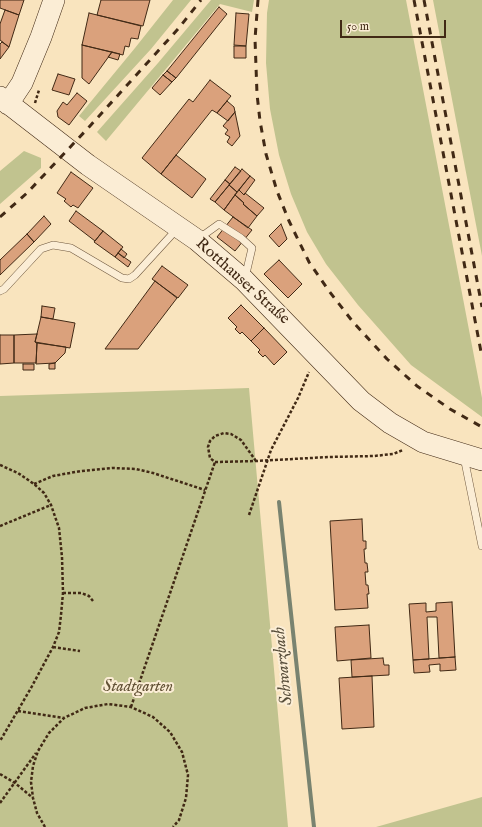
<!DOCTYPE html>
<html>
<head>
<meta charset="utf-8">
<style>
	body { margin:0 }
	#map { position:relative; width:482px; height:827px; overflow:hidden; background:#f9e4be; font-family:"IM FELL English",serif }
	canvas { display:block }
	.scale { position:absolute; left:340px; top:20px; width:106px; height:18px; box-sizing:border-box; border:2px solid #412915; border-top:0; padding-left:5px; font-size:12px; line-height:14px; white-space:nowrap; color:#412915; -webkit-text-stroke:3px #fbedd5; paint-order:stroke }
</style>
</head>
<body>
<div id="map">
<canvas width="482" height="827"></canvas>
<div class="scale">50 m</div>
</div>
<script>
const c = document.querySelector('canvas').getContext('2d');
c.lineJoin = 'round';
function paint(path, color) { c.fillStyle = color; c.fill(path, 'evenodd'); }
const poly = rows => new Path2D(rows.map(r => 'M' + r).join(''));
function trace(path, color, width, dash) { c.strokeStyle = color; c.lineWidth = width; c.lineCap = dash ? 'butt' : 'round'; c.setLineDash(dash || []); c.stroke(path); }
function write(font, color, halo, rows, align = 'center') {
  c.font = font + ' "IM FELL English",serif'; c.lineWidth = 4; c.setLineDash([]); c.textBaseline = 'middle'; c.strokeStyle = halo; c.fillStyle = color; for (const [text, x, y, turn = 0] of rows) {
    c.save(); c.translate(x, y); c.rotate((+turn || 0) * Math.PI / 180); c.textAlign = isNaN(turn) ? turn : align; if (halo) c.strokeText(text, 0, 0); c.fillText(text, 0, 0); c.restore();
  }
}
paint(poly([
	[173,0,191,0,151,49,85,121,79,116,135,48],
	[211,0,254,0,252,12,220,4,106,141,97,132,158,63],
	[269,0,406,0,482,398,482,417,411,365,358,305,326,264,307,232,291,194,279,155,270,109,266,63,267,13],
	[433,0,482,0,482,256],
	[24,151,41,158,41,168,0,204,0,171],
	[249,388,288,827,0,827,0,396],
	[482,797,482,827,376,827]
]), '#c1c38f');
trace(poly([
	[279,502,314,827]
]), '#798370', 4);
const building = poly([
	[0,0,24,0,19,15,0,8,0,0],
	[101,0,150,0,143,26,97,15,101,0],
	[219,7,227,14,176,78,167,71,219,7],
	[5,10,19,15,9,47,0,40,0,24,5,10],
	[89,13,141,26,138,39,131,38,129,47,125,46,123,55,82,45,89,13],
	[236,13,249,14,246,46,234,45,236,13],
	[2,42,9,47,0,59,0,44,2,42],
	[82,45,112,52,89,84,82,78,82,45],
	[234,46,246,46,246,58,234,58,234,46],
	[112,52,120,54,118,60,108,57,112,52],
	[167,71,176,78,172,82,163,75,167,71],
	[58,74,75,79,69,95,52,90,58,74],
	[163,75,172,82,160,95,152,88,163,75],
	[210,80,231,96,217,113,212,110,161,174,142,158,189,99,193,102,210,80],
	[77,93,87,101,69,125,58,117,57,111,63,102,67,105,77,93],
	[227,101,234,107,235,112,228,121,217,113,227,101],
	[235,112,240,136,232,146,227,142,230,137,225,134,228,130,223,126,235,112],
	[176,155,206,179,192,198,161,174,176,155],
	[235,167,241,171,230,184,225,180,235,167],
	[242,169,250,176,237,192,229,185,242,169],
	[71,172,93,188,78,208,73,205,71,207,64,201,66,199,57,193,71,172],
	[250,176,255,180,244,195,239,190,250,176],
	[225,180,230,184,215,202,210,199,225,180],
	[229,185,237,192,224,210,215,202,229,185],
	[239,190,244,195,245,193,264,208,257,216,243,204,244,203,235,195,239,190],
	[235,195,244,203,243,204,257,216,248,228,224,210,235,195],
	[76,211,103,231,95,241,69,221,76,211],
	[44,216,51,224,34,242,27,234,44,216],
	[233,217,252,230,235,251,217,237,233,217],
	[281,224,287,239,279,247,269,236,281,224],
	[103,231,123,247,115,257,94,242,103,231],
	[27,234,34,242,0,275,0,260,27,234],
	[121,249,127,254,124,258,118,253,121,249],
	[118,253,131,262,128,267,115,257,118,253],
	[279,260,302,284,288,298,264,274,279,260],
	[162,266,188,285,178,298,152,279,162,266],
	[155,281,177,298,138,349,105,349,155,281],
	[241,305,264,328,251,341,242,332,240,334,235,329,237,327,228,318,241,305],
	[42,306,55,308,53,319,41,317,42,306],
	[41,317,75,323,70,348,35,342,41,317],
	[264,328,287,352,274,365,265,355,263,357,258,352,260,350,251,341,264,328],
	[37,334,35,342,37,343,36,363,14,363,14,335,37,334],
	[0,335,14,335,14,363,0,364,0,335],
	[37,343,66,347,65,353,55,363,36,364,37,343],
	[55,363,55,369,49,369,49,364,55,363],
	[23,364,34,364,34,370,23,370,23,364],
	[362,519,363,541,366,541,366,549,364,549,365,563,367,563,368,572,365,572,366,585,368,585,369,594,367,594,368,608,335,610,330,521,362,519],
	[452,602,455,657,439,658,437,617,427,617,429,659,413,660,409,604,426,603,426,612,436,611,436,603,452,602],
	[369,625,371,658,337,661,335,627,369,625],
	[455,657,456,670,440,671,440,664,429,665,430,672,414,673,413,660,455,657],
	[383,658,384,665,389,665,389,675,352,677,351,660,383,658],
	[372,676,374,727,342,729,339,678,372,676]
]);
paint(building, '#daa17c');
trace(building, '#412915', 1);
const service = poly([
	[198,239,219,224,241,238,252,248,245,278],
	[0,291,4,289,41,249,53,245,71,248,122,278,129,279,135,275,177,229],
	[464,457,482,546]
]);
const secondary = poly([
	[0,97,88,165,197,240,244,280,361,401,390,423,423,442,482,460],
	[8,104,22,83,41,37,54,0]
]);
trace(service, '#6f583f', 8);
trace(secondary, '#412915', 22);
trace(poly([
	[35,103,39,90],
	[256,461,241,440,231,434,224,433,215,436,210,441,208,447,210,458,215,462,256,461,329,457,374,456,393,454,403,450],
	[0,465,18,473,34,484,44,493,51,505,59,528,62,557,63,593,61,615,59,632,53,647,31,688,0,741],
	[34,484,53,476,81,471,113,468,136,469,153,473,205,490],
	[249,515,271,450,298,398,309,372],
	[0,526,51,505],
	[63,593,81,593,89,596,93,601],
	[53,647,80,651],
	[131,707,215,462],
	[18,711,64,718],
	[0,774,15,783,33,798],
	[0,803,36,753],
	[45,827,37,813,33,798,31,782,33,766,38,751,49,733,64,718,85,708,108,704,131,707,153,717,170,732,182,752,188,775,186,798,179,820,173,827]
]), '#412915', 2.5, [3, 2]);
trace(service, '#fbedd5', 7);
trace(secondary, '#fbedd5', 21);
trace(poly([
	[258,0,255,39,257,94,260,121,266,154,277,191,289,221,309,262,329,291,353,322,387,359,417,386,450,409,482,427],
	[414,0,482,357],
	[424,0,482,307],
	[0,217,27,193,90,126,178,29,201,0]
]), '#412915', 3, [7, 7]);
write('16px', '#412915', '#fbedd5', [
	["Rotthauser Straße",242,282,42]
]);
write('italic 16px', '#615034', '#fbedd5', [
	["Stadtgarten",138,688]
]);
write('italic 17px', '#584e3b', '#fbedd5', [
	["Schwarzbach",284,666,-96]
]);
</script>
</body>
</html>
